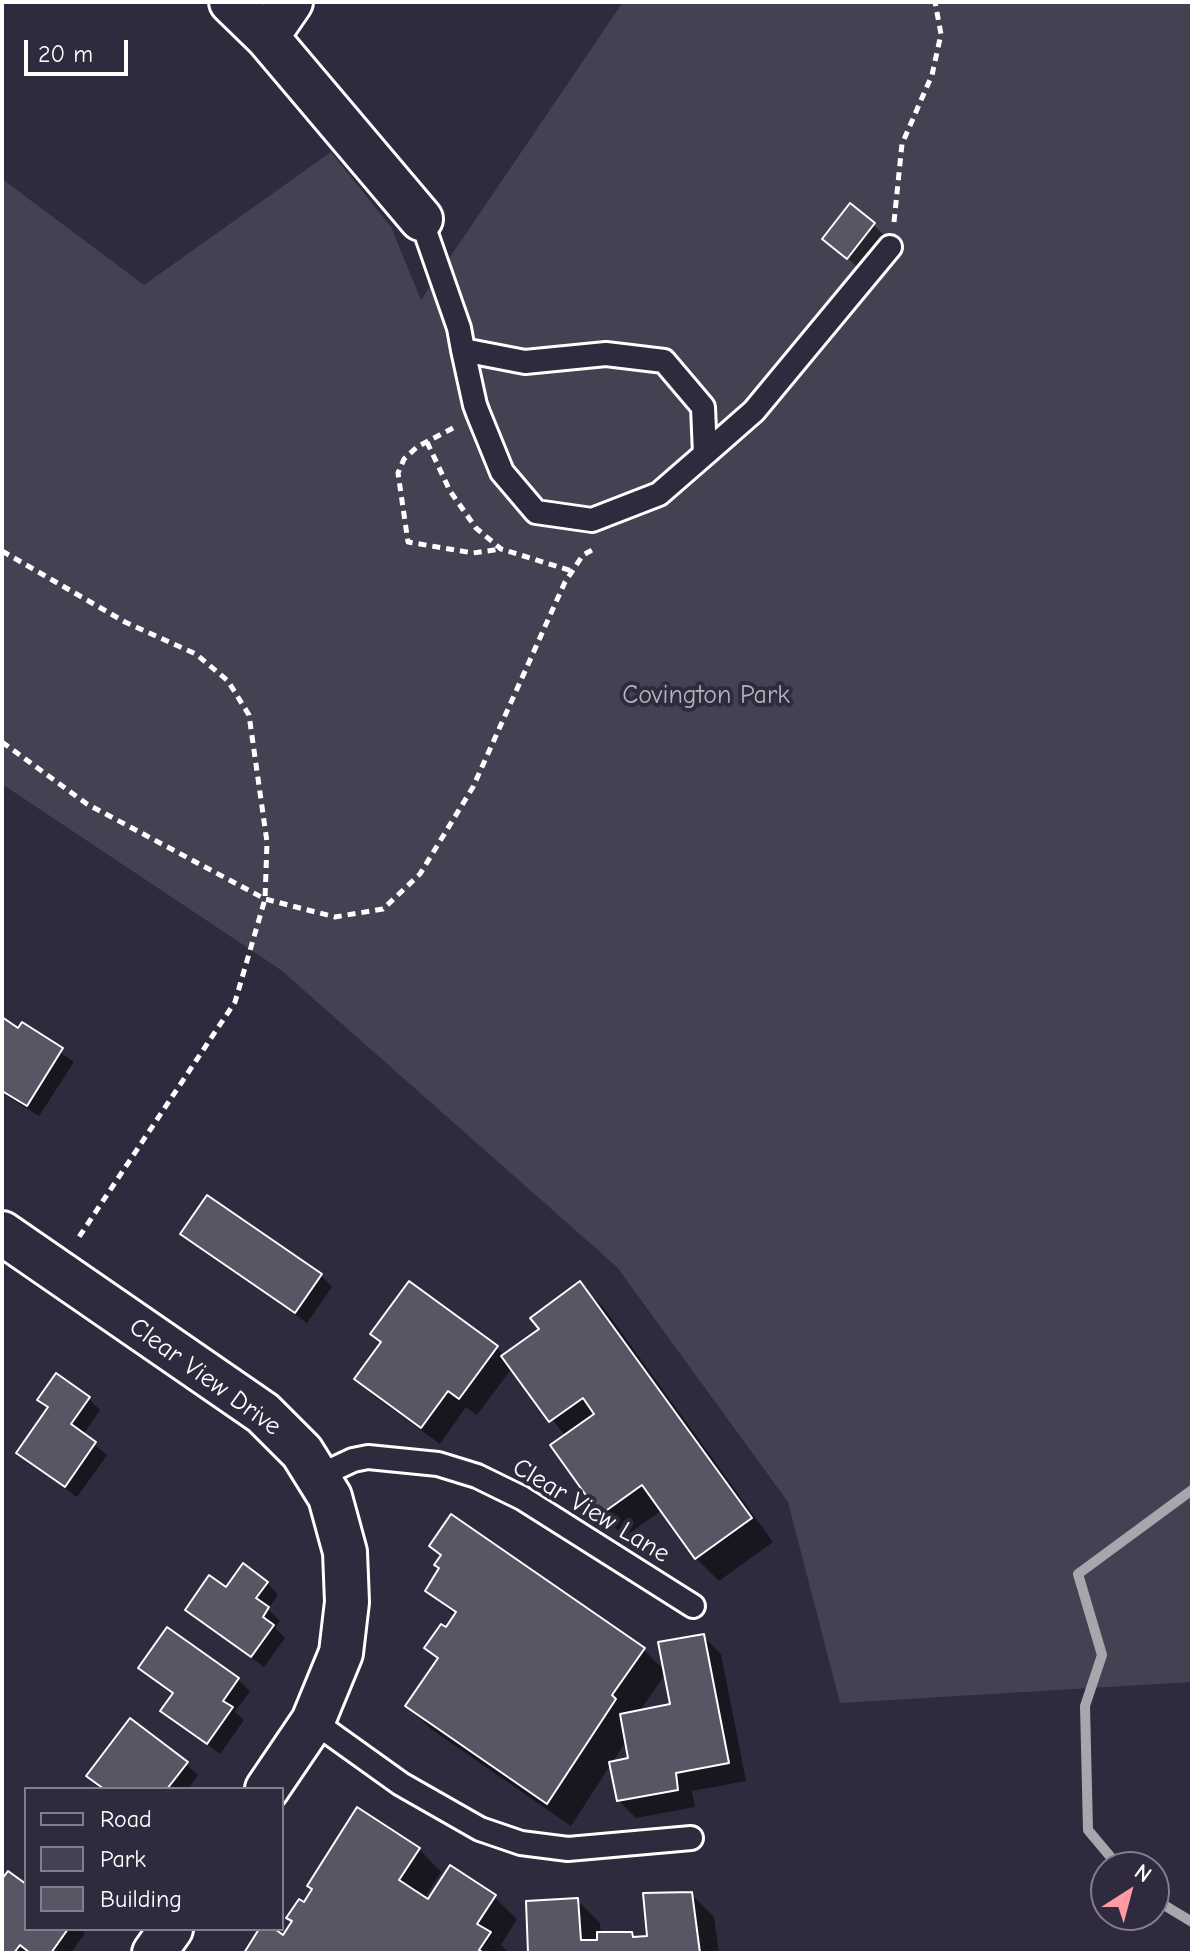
<!DOCTYPE html>
<html>
<head>
<meta charset="utf-8">
<style>
	body { margin:0 }
	#map { position:relative; width:1194px; height:1955px; overflow:hidden; background:#2f2a3d; font-family:"Comic Neue",sans-serif }
	canvas { display:block }
	.frame { position:absolute; inset:0; border:4px solid #fff; pointer-events:none }
	.legend { position:absolute; left:24px; top:1787px; width:260px; height:144px; box-sizing:border-box; background:#2f2a3d; border:2px solid #827f8b; margin:0; padding:10px 14px; list-style:none; font-size:24px; color:#fff }
	.legend li { display:flex; align-items:center; gap:16px; height:40px }
	.legend b { width:40px; border:2px solid #827f8b }
	.north { position:absolute; left:1090px; top:1851px; width:80px; height:80px; box-sizing:border-box; background:#2f2a3d; border:2px solid #827f8b; border-radius:50%; rotate:36deg; font-size:22px; font-weight:700; line-height:32px; text-align:center; color:#fff }
	.north::after { content:''; display:block; margin:auto; width:28px; height:36px; background:#ff9aa2; clip-path:polygon(50% 0,100% 100%,50% 72%,0 100%) }
	.scale { position:absolute; left:24px; top:40px; width:104px; height:36px; box-sizing:border-box; border:4px solid #fff; border-top:0; padding-left:10px; font-size:24px; line-height:28px; white-space:nowrap; color:#fff; -webkit-text-stroke:6px #2f2a3d; paint-order:stroke }
</style>
</head>
<body>
<div id="map">
<canvas width="1194" height="1955"></canvas>
<div class="frame"></div>
<ul class="legend">
<li><b style="height:10px;background:#2f2a3d"></b>Road</li>
<li><b style="height:22px;background:#464152"></b>Park</li>
<li><b style="height:22px;background:#595564"></b>Building</li>
</ul>
<div class="north">N</div>
<div class="scale">20 m</div>
</div>
<script>
const c = document.querySelector('canvas').getContext('2d');
c.lineJoin = 'round';
function paint(path, color) { c.fillStyle = color; c.fill(path, 'evenodd'); }
const poly = rows => new Path2D(rows.map(r => 'M' + r).join(''));
function trace(path, color, width, dash) { c.strokeStyle = color; c.lineWidth = width; c.lineCap = dash ? 'butt' : 'round'; c.setLineDash(dash || []); c.stroke(path); }
function write(font, color, halo, rows, align = 'center') {
  c.font = font + ' "Comic Neue",sans-serif'; c.lineWidth = 8; c.setLineDash([]); c.textBaseline = 'middle'; c.strokeStyle = halo; c.fillStyle = color; for (const [text, x, y, turn = 0] of rows) {
    c.save(); c.translate(x, y); c.rotate((+turn || 0) * Math.PI / 180); c.textAlign = isNaN(turn) ? turn : align; if (halo) c.strokeText(text, 0, 0); c.fillText(text, 0, 0); c.restore();
  }
}
paint(poly([
	[623,2,1192,2,1192,1682,840,1703,788,1502,617,1267,281,970,2,784,2,179,144,285,331,152,391,227,421,300]
]), '#464152');
paint(poly([
	[874,225,885,236,860,269,824,239],
	[2,1020,19,1030,22,1025,74,1062,39,1116,2,1093],
	[183,1234,321,1275,332,1287,307,1323],
	[580,1284,603,1307,773,1542,719,1581,696,1558,662,1510,624,1537,601,1514,566,1437,512,1368,477,1415,466,1407,440,1444,374,1396,357,1379,496,1347,505,1356,542,1329],
	[40,1399,89,1399,100,1410,83,1435,107,1455,77,1497,19,1453,49,1409],
	[432,1546,643,1649,665,1671,703,1636,721,1654,746,1781,692,1791,695,1807,636,1818,618,1800,611,1764,571,1826,431,1729,408,1706,439,1660,427,1648,455,1616,428,1590,441,1569,442,1557],
	[666,1673,672,1705,639,1712],
	[627,1740,631,1760,612,1763],
	[267,1583,278,1595,268,1609,280,1621,275,1628,285,1638,264,1667,187,1610,227,1590],
	[141,1668,238,1679,250,1691,235,1712,244,1720,220,1754,163,1710,174,1695],
	[186,1764,198,1775,188,1789,103,1789,89,1775],
	[419,1849,441,1872,424,1899,429,1901,494,1897,517,1919,501,1945,509,1953,246,1953,261,1929,271,1929,284,1937,305,1904],
	[2,1882,26,1887,26,1929,81,1929,85,1933,71,1953,2,1953],
	[691,1894,714,1917,719,1953,530,1953,577,1900,600,1923,601,1934,631,1934,636,1939,650,1938]
]), '#0007');
trace(poly([
	[1119,1867,1088,1830,1085,1706,1102,1655,1078,1574,1192,1490],
	[1154,1899,1192,1922]
]), '#a7a6ad', 10);
const building = poly([
	[850,203,875,223,847,259,822,239,850,203],
	[2,1017,18,1028,22,1022,63,1048,27,1106,2,1091,2,1017],
	[207,1195,322,1274,295,1313,180,1234,207,1195],
	[409,1281,498,1346,459,1399,448,1391,421,1428,354,1379,381,1342,370,1334,409,1281],
	[580,1281,752,1518,695,1559,642,1485,600,1515,550,1445,594,1414,583,1398,549,1422,501,1356,539,1329,530,1318,580,1281],
	[56,1373,90,1397,71,1424,96,1442,65,1487,16,1453,48,1407,37,1400,56,1373],
	[451,1514,645,1648,612,1695,616,1699,547,1804,405,1706,438,1658,424,1648,441,1624,446,1627,456,1612,425,1591,439,1568,434,1565,441,1555,429,1546,451,1514],
	[243,1563,268,1582,256,1598,269,1607,263,1617,274,1625,251,1657,185,1610,209,1575,226,1587,243,1563],
	[167,1627,239,1678,223,1701,233,1707,207,1744,160,1711,173,1693,138,1668,167,1627],
	[704,1634,729,1763,676,1773,678,1790,617,1801,609,1762,628,1758,620,1714,670,1704,658,1642,704,1634],
	[130,1718,188,1762,167,1789,104,1789,86,1776,130,1718],
	[357,1807,420,1848,399,1880,428,1899,450,1865,496,1895,477,1924,491,1932,479,1950,484,1953,244,1953,259,1929,275,1929,283,1935,292,1921,286,1918,299,1899,304,1902,312,1889,307,1886,357,1807],
	[8,1871,26,1884,26,1929,68,1929,51,1953,30,1953,20,1945,14,1953,2,1953,2,1879,8,1871],
	[692,1892,700,1953,528,1953,526,1901,578,1898,581,1940,597,1940,597,1932,632,1932,633,1937,647,1936,643,1893,692,1892]
]);
paint(building, '#595564');
trace(building, '#fff', 2);
const lane = poly([
	[421,219,459,328,463,350,475,405,478,413,502,472,536,512,592,520,659,494,705,454,703,407,664,361,606,354,525,362,463,350],
	[705,454,754,411,890,247],
	[319,1476,353,1460,368,1457,438,1464,477,1476,522,1498,693,1606],
	[313,1721,401,1784,480,1829,521,1843,568,1849,691,1838]
]);
const street = poly([
	[231,2,267,37,421,219],
	[267,37,291,2],
	[2,1233,263,1413,302,1452,330,1497,345,1552,347,1602,341,1653,313,1721,267,1789],
	[154,1953,171,1929]
]);
trace(lane, '#fff', 28);
trace(street, '#fff', 48);
trace(poly([
	[894,222,902,144,932,75,941,34,935,2],
	[453,428,417,447,404,459,398,473,408,542,473,553,501,549],
	[427,442,450,491,476,528,501,549,572,571],
	[2,551,125,622,196,654,228,681,249,715,267,842,265,899,235,1002,77,1240],
	[2,742,87,804,265,899,335,917,383,909,420,874,473,787,565,582,583,555,594,549]
]), '#fff', 5, [8, 6]);
trace(lane, '#2f2a3d', 22);
trace(street, '#2f2a3d', 42);
write('26px', '#b5b3ba', '#2f2a3d', [
	["Covington Park",706,696]
]);
write('26px', '#fff', '#2f2a3d', [
	["Clear View Drive",205,1377,36],
	["Clear View Lane",591,1511,31]
]);
</script>
</body>
</html>
